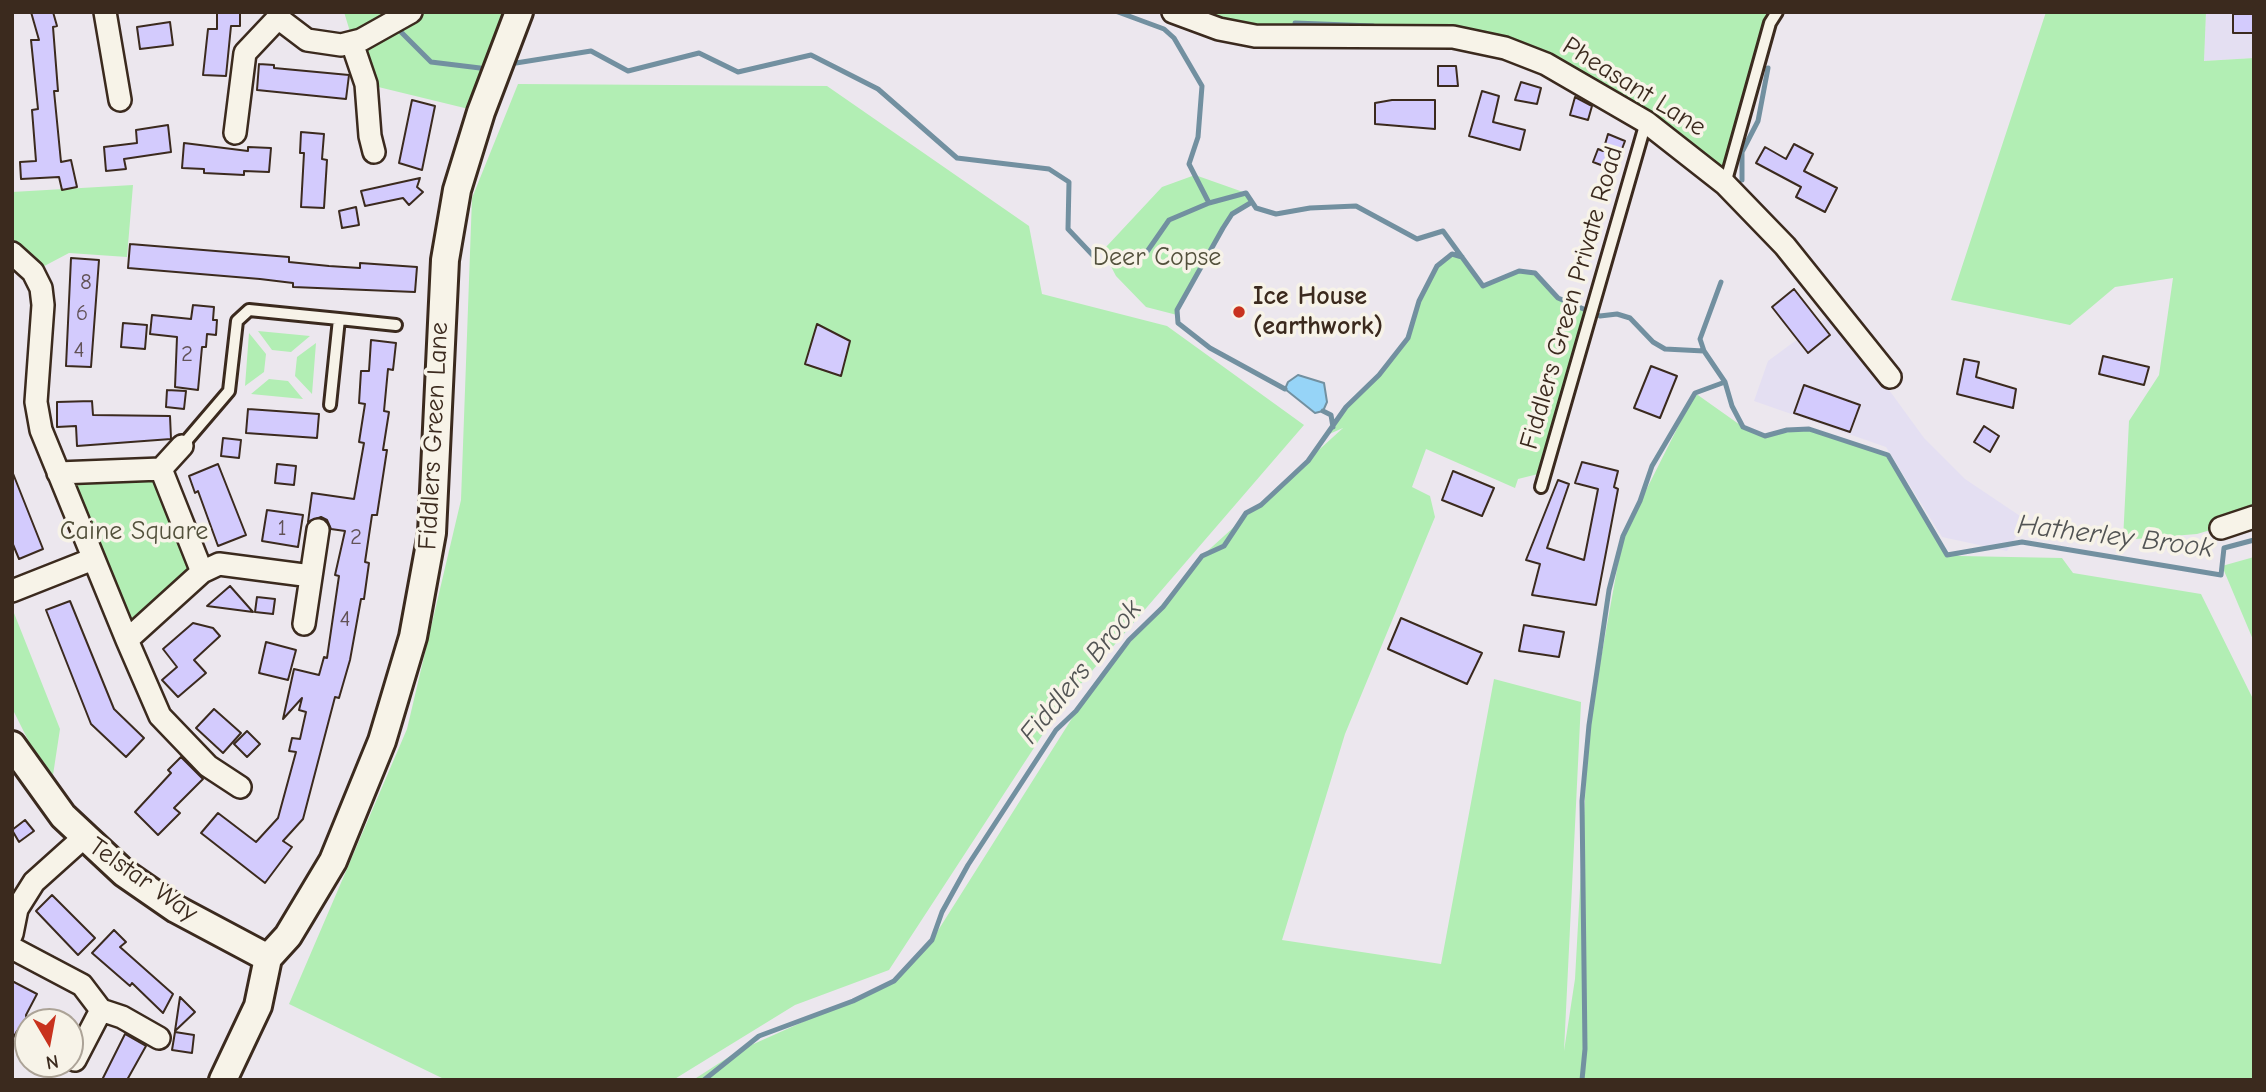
<!DOCTYPE html>
<html>
<head>
<meta charset="utf-8">
<style>
	body { margin:0 }
	#map { position:relative; width:2266px; height:1092px; overflow:hidden; background:#ece7ee; font-family:"Comic Neue",sans-serif }
	canvas { display:block }
	.frame { position:absolute; inset:0; border:14px solid #3b2a1e; pointer-events:none }
	.north { position:absolute; left:14px; top:1008px; width:70px; height:70px; box-sizing:border-box; background:#f7f3e8; border:2px solid #aca397; border-radius:50%; rotate:170deg; font-size:19px; font-weight:700; line-height:28px; text-align:center; color:#3b2a1e }
	.north::after { content:''; display:block; margin:auto; width:24px; height:32px; background:#c8321e; clip-path:polygon(50% 0,100% 100%,50% 72%,0 100%) }
</style>
</head>
<body>
<div id="map">
<canvas width="2266" height="1092"></canvas>
<div class="frame"></div>
<div class="north">N</div>
</div>
<script>
const c = document.querySelector('canvas').getContext('2d');
c.lineJoin = 'round';
function paint(path, color) { c.fillStyle = color; c.fill(path, 'evenodd'); }
const poly = rows => new Path2D(rows.map(r => 'M' + r).join(''));
function trace(path, color, width, dash) { c.strokeStyle = color; c.lineWidth = width; c.lineCap = dash ? 'butt' : 'round'; c.setLineDash(dash || []); c.stroke(path); }
function write(font, color, halo, rows, align = 'center') {
  c.font = font + ' "Comic Neue",sans-serif'; c.lineWidth = 7; c.setLineDash([]); c.textBaseline = 'middle'; c.strokeStyle = halo; c.fillStyle = color; for (const [text, x, y, turn = 0] of rows) {
    c.save(); c.translate(x, y); c.rotate((+turn || 0) * Math.PI / 180); c.textAlign = isNaN(turn) ? turn : align; if (halo) c.strokeText(text, 0, 0); c.fillText(text, 0, 0); c.restore();
  }
}
paint(poly([
	[2206,12,2254,12,2254,58,2204,61],
	[1833,313,1924,438,1965,479,2026,520,2007,551,1942,537,1886,447,1754,401,1768,361]
]), '#e4dff2');
paint(poly([
	[344,12,510,12,481,112,366,84],
	[1173,12,1777,12,1725,184,1700,162,1505,48,1255,36],
	[2046,12,2206,12,2204,61,2254,58,2254,517,2197,534,2123,540,2129,421,2159,375,2173,278,2115,287,2070,325,1951,300],
	[518,84,827,86,1029,226,1042,294,1167,326,1304,425,1060,708,889,970,795,1005,673,1080,446,1080,289,1004,407,729,461,500,472,198],
	[1195,175,1246,193,1252,202,1232,214,1201,265,1177,315,1146,307,1116,276,1105,255,1106,247,1162,187],
	[133,185,127,257,69,253,33,272,12,253,12,192],
	[1452,254,1462,257,1483,285,1519,271,1535,273,1558,298,1585,310,1538,474,1518,479,1515,488,1426,449,1412,487,1430,496,1435,517,1345,734,1282,940,1441,964,1494,679,1581,702,1564,1051,1575,979,1589,725,1623,536,1695,393,1743,427,1764,436,1809,429,1888,455,1945,551,1960,556,2062,558,2073,573,2201,594,2254,701,2254,1080,693,1080,738,1051,894,981,932,940,1088,693,1202,556,1343,428,1327,435,1346,407,1379,375,1407,338,1419,301,1437,266],
	[258,331,310,336,291,352,272,350],
	[249,333,266,354,264,372,245,386],
	[316,343,312,394,295,376,297,357],
	[269,379,288,381,303,399,251,394],
	[161,469,202,572,127,640,58,473],
	[2254,557,2254,642,2222,566],
	[12,608,60,729,53,775,29,742,12,708]
]), '#b2eeb4');
const water = poly([
	[1298,375,1324,383,1327,402,1323,411,1315,413,1285,389,1288,382,1298,375]
]);
paint(water, '#96d4f7');
trace(water, '#7290a0', 2);
trace(poly([
	[1118,12,1164,29,1174,38,1202,86,1198,137,1189,164,1209,203],
	[1295,23,1373,26],
	[400,31,431,62,480,68],
	[516,63,591,51,628,71,699,53,738,72,811,55,878,89,957,158,1049,169,1069,182,1068,229,1102,265,1116,255,1144,256,1169,220,1209,203,1246,193,1256,208,1276,214,1310,208,1356,206,1417,239,1443,231,1483,286,1519,271,1535,273,1558,298,1600,316,1617,314,1630,318,1653,342,1665,349,1704,351,1725,382,1732,406,1743,427,1765,436,1787,430,1809,429,1888,455,1947,555,2022,542,2221,575,2224,548,2254,540],
	[1742,180,1742,152,1758,121,1768,68],
	[1252,202,1232,214,1223,228,1177,310,1178,323,1210,348,1285,389],
	[1704,351,1700,339,1721,282],
	[1323,411,1331,415,1333,427],
	[704,1080,759,1036,853,1001,894,981,932,940,942,912,968,865,1056,730,1076,711,1129,640,1163,607,1202,556,1224,546,1246,513,1261,505,1308,461,1346,407,1379,375,1408,338,1419,301,1437,266,1452,254,1462,257],
	[1582,1080,1585,1049,1582,801,1589,725,1609,590,1623,536,1640,501,1652,466,1695,393,1725,382]
]), '#7290a0', 5);
const building = poly([
	[31,12,53,12,57,26,53,27,58,91,54,91,61,162,71,160,77,187,62,190,59,177,21,179,20,162,36,161,32,110,38,109,31,40,39,40,31,12],
	[217,12,240,12,240,26,231,26,226,76,203,75,208,29,217,29,217,12],
	[2233,14,2254,14,2254,33,2233,33,2233,14],
	[170,22,173,45,140,49,137,27,170,22],
	[259,64,274,65,274,68,349,75,346,99,257,90,259,64],
	[1438,66,1456,66,1458,86,1438,86,1438,66],
	[1521,82,1541,88,1537,104,1515,100,1521,82],
	[1482,91,1499,96,1493,122,1525,130,1520,150,1469,136,1482,91],
	[1575,97,1592,106,1588,120,1570,115,1575,97],
	[412,100,435,106,422,170,399,163,412,100],
	[1392,100,1435,100,1435,129,1375,124,1375,103,1392,100],
	[168,125,171,152,124,159,126,169,106,171,104,147,137,143,136,130,168,125],
	[301,132,324,134,322,159,327,160,324,208,301,207,304,153,300,153,301,132],
	[1608,134,1625,141,1614,170,1593,162,1598,149,1603,151,1608,134],
	[184,143,248,151,248,147,271,148,269,172,244,171,244,175,204,173,204,169,182,168,184,143],
	[1794,144,1813,154,1804,171,1837,188,1825,212,1796,197,1801,187,1756,163,1765,147,1786,159,1794,144],
	[420,178,417,187,423,192,409,205,403,198,365,206,361,191,420,178],
	[356,207,359,225,342,228,339,211,356,207],
	[130,244,289,257,289,262,329,266,360,268,360,263,417,267,415,292,293,287,293,283,260,279,128,268,130,244],
	[71,258,99,260,91,367,66,366,71,258],
	[1794,289,1830,335,1808,353,1772,307,1794,289],
	[193,305,214,307,213,320,217,320,216,335,207,334,206,347,202,347,198,390,175,387,177,337,150,334,152,315,191,319,193,305],
	[123,323,147,325,145,349,121,347,123,323],
	[817,324,850,341,841,376,805,364,817,324],
	[371,340,396,343,393,370,388,369,384,411,389,412,383,450,387,450,377,515,372,515,365,562,369,563,364,599,361,599,350,660,339,698,335,697,303,819,283,841,292,847,265,883,201,833,218,813,256,842,278,818,296,752,289,751,292,738,300,739,306,712,299,710,302,698,283,719,294,669,319,675,324,657,327,658,339,576,335,575,345,531,331,529,327,520,321,517,308,522,312,493,354,499,364,443,359,442,365,404,359,403,361,371,369,371,371,340],
	[2103,356,2149,367,2144,385,2099,374,2103,356],
	[1964,359,1979,362,1976,377,2016,389,2013,408,1957,394,1964,359],
	[1651,366,1677,376,1660,418,1634,408,1651,366],
	[1804,385,1860,405,1850,432,1794,413,1804,385],
	[167,390,186,391,184,409,166,407,167,390],
	[92,401,93,415,170,416,171,439,77,446,76,426,57,427,57,402,92,401],
	[248,409,319,414,317,438,246,433,248,409],
	[1984,426,1999,436,1990,452,1974,442,1984,426],
	[223,438,241,440,239,458,221,456,223,438],
	[1582,462,1618,471,1614,487,1618,489,1596,605,1532,595,1540,564,1526,560,1558,480,1569,484,1547,548,1584,560,1598,489,1575,483,1582,462],
	[218,464,246,535,218,546,198,491,195,493,189,476,218,464],
	[277,464,296,466,294,485,275,483,277,464],
	[12,471,43,549,19,559,12,542,12,471],
	[1453,471,1494,488,1482,516,1442,500,1453,471],
	[267,510,303,515,298,547,262,541,267,510],
	[230,586,253,612,207,606,230,586],
	[257,597,275,599,273,614,255,612,257,597],
	[70,601,114,709,144,738,126,757,91,724,46,610,70,601],
	[1401,618,1482,653,1467,684,1388,649,1401,618],
	[193,623,213,628,220,636,194,660,206,673,178,697,162,680,177,667,163,649,193,623],
	[1524,625,1564,632,1559,657,1519,651,1524,625],
	[266,642,296,650,288,680,259,673,266,642],
	[214,709,241,733,223,753,196,728,214,709],
	[247,731,260,744,247,757,234,744,247,731],
	[181,757,203,779,174,808,180,813,158,835,135,812,171,773,168,770,181,757],
	[25,820,34,831,19,842,12,830,25,820],
	[52,895,95,938,78,955,36,911,52,895],
	[114,930,126,942,120,947,173,994,163,1013,132,983,130,986,92,953,114,930],
	[12,981,37,994,26,1015,28,1037,17,1031,12,1040,12,981],
	[180,997,195,1012,175,1031,180,997],
	[175,1032,194,1035,192,1053,172,1050,175,1032],
	[125,1034,146,1046,127,1080,102,1080,125,1034]
]);
paint(building, '#d3cbfd');
trace(building, '#3b2a1e', 2);
const service = poly([
	[1725,184,1770,23,1777,12],
	[339,319,396,325],
	[182,446,229,391,237,321,249,310,339,319,330,405],
	[1541,487,1646,122]
]);
const minor = poly([
	[105,12,120,100],
	[1173,12,1219,29,1255,36,1453,37,1505,48,1546,64,1646,122,1725,184,1785,246,1890,377],
	[352,43,366,84,370,136,374,152],
	[235,133,245,53,278,18,307,40,341,45,361,40,411,12],
	[12,253,33,272,41,288,43,305,36,402,41,430,127,640,160,716,208,766,240,787],
	[161,469,182,446],
	[58,473,161,469,202,572,127,640],
	[2221,528,2254,517],
	[202,572,219,564,311,576],
	[12,591,93,559],
	[304,624,318,530],
	[12,934,17,909,34,882,83,838],
	[12,948,82,985,101,1010,122,1017,159,1038],
	[75,1060,101,1010]
]);
const tertiary = poly([
	[12,745,63,816,124,873,176,909,268,958],
	[223,1080,258,1006,268,958,288,936,333,861,382,741,413,637,432,533,445,260,457,190,481,112,519,12]
]);
trace(service, '#3b2a1e', 16);
trace(minor, '#3b2a1e', 26);
trace(tertiary, '#3b2a1e', 32);
trace(service, '#f7f3e8', 10);
trace(minor, '#f7f3e8', 21);
trace(tertiary, '#f7f3e8', 26);
for (const [x, y, r, color] of [
	[1239,312,7,"#c8321e"]
]) { const dot = new Path2D(); dot.arc(x, y, r, 0, 2 * Math.PI); c.fillStyle = color; c.fill(dot); trace(dot, '#f7f3e8', 2.5); }
write('23px', '#615256', null, [
	["8",86,282],
	["6",82,313],
	["4",79,350],
	["2",187,354],
	["1",282,528],
	["2",356,537],
	["4",345,619]
]);
write('26px', '#3b2a1e', '#f7f3e8', [
	["Pheasant Lane",1634,87,32],
	["Fiddlers Green Private Road",1572,298,-74],
	["Fiddlers Green Lane",434,436,-87],
	["Telstar Way",143,880,35]
]);
write('26px', '#53513c', '#f7f3e8', [
	["Deer Copse",1157,258],
	["Caine Square",134,532]
]);
write('bold 26px', '#3b2a1e', '#f7f3e8', [
	["Ice House",1253,297],
	["(earthwork)",1253,327]
], 'left');
write('italic 28px', '#525454', '#f7f3e8', [
	["Hatherley Brook",2115,537,7],
	["Fiddlers Brook",1081,672,-51]
]);
</script>
</body>
</html>
